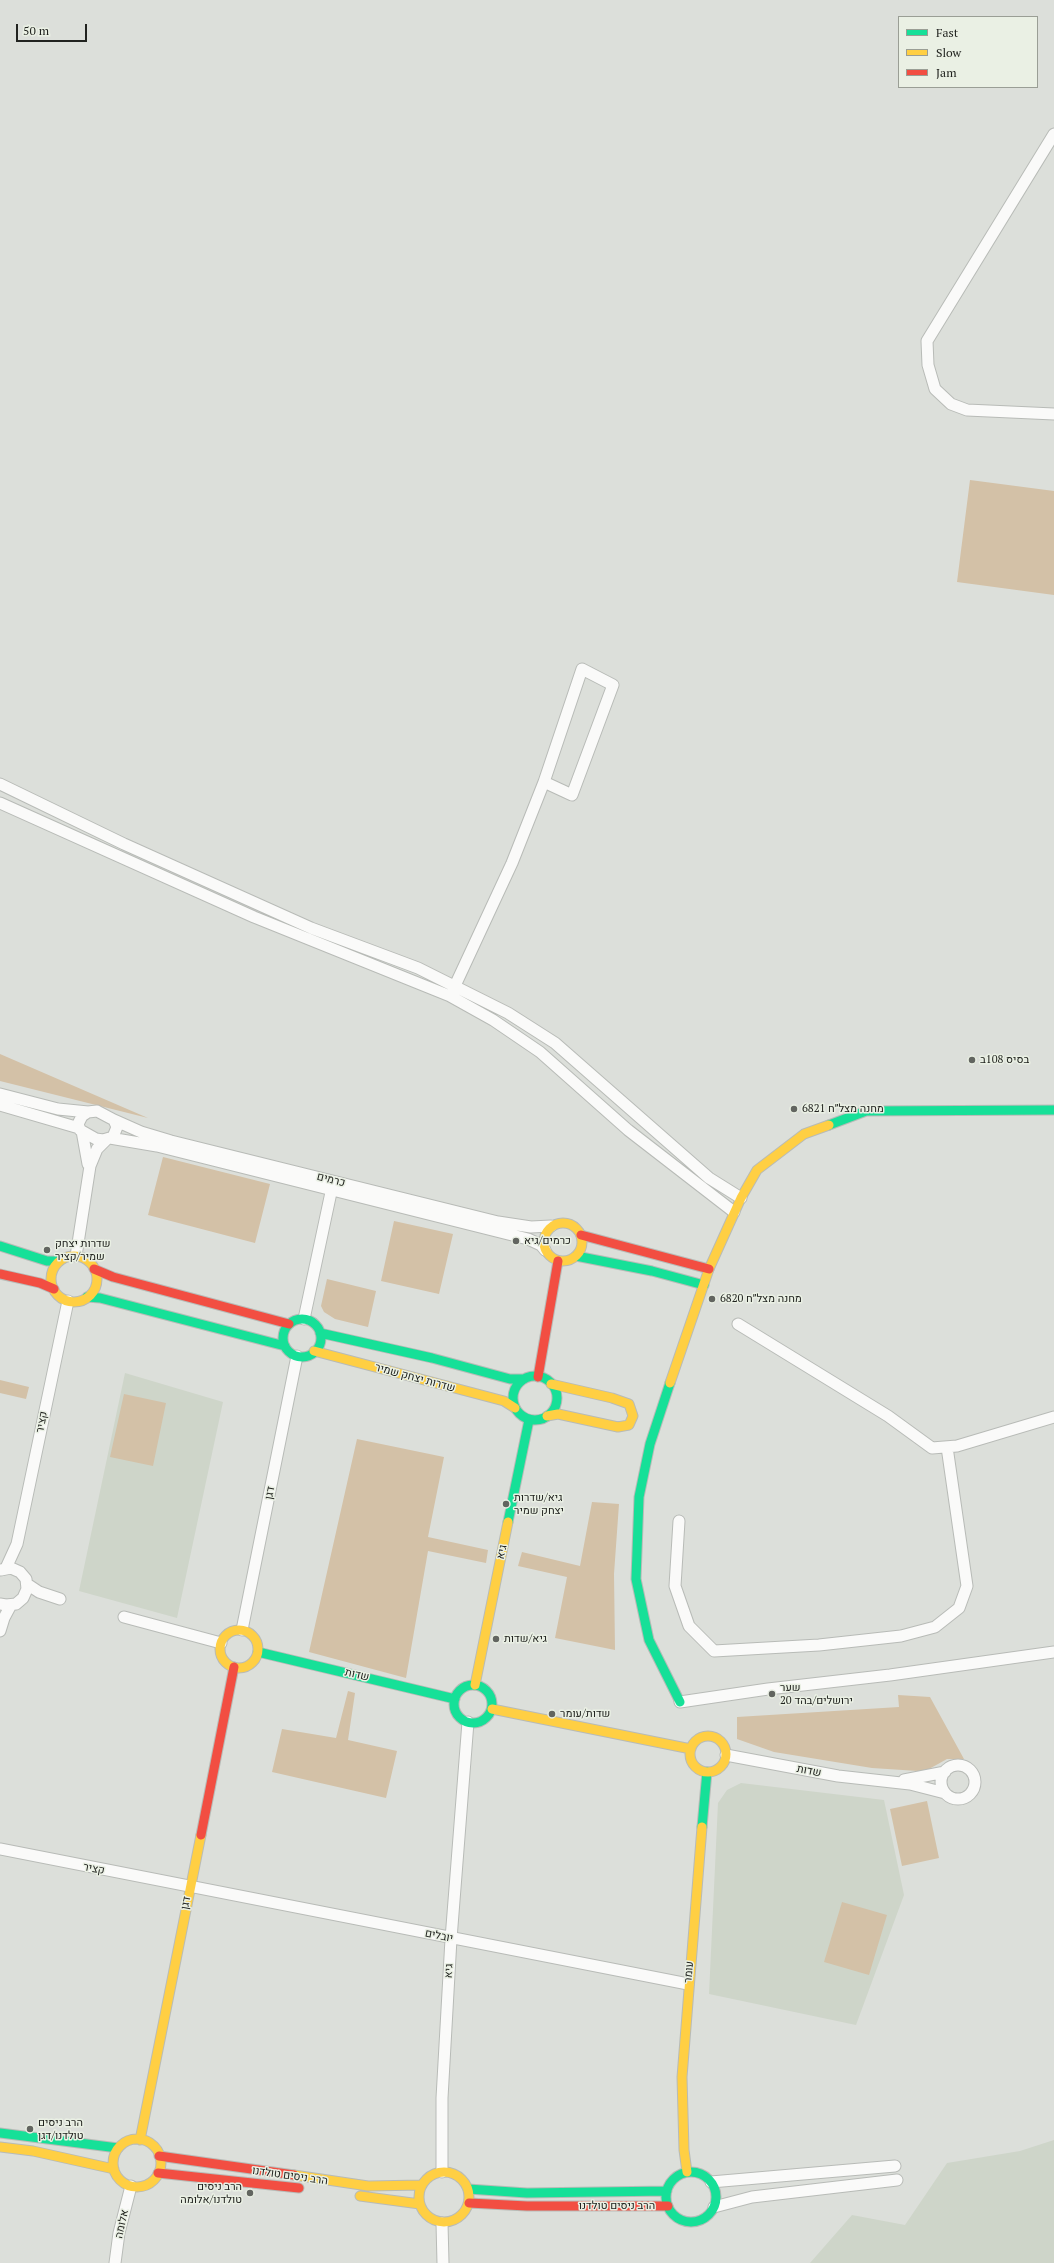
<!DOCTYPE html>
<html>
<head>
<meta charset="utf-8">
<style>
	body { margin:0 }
	#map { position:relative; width:1054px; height:2263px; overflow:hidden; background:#dcdfda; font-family:"PT Serif",serif }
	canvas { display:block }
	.legend { position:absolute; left:898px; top:16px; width:140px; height:72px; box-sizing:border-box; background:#eaf0e4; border:1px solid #9a9e95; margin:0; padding:5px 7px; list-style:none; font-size:12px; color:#21231f }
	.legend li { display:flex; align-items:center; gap:8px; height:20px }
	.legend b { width:20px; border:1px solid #9a9e95 }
	.scale { position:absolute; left:16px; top:24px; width:71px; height:18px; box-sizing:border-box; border:2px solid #21231f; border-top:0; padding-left:5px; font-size:12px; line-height:14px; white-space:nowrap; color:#21231f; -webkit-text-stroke:3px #eaf0e4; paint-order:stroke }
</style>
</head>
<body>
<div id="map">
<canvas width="1054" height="2263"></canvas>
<ul class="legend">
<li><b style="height:5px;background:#16e098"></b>Fast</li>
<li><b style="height:5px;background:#ffcf43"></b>Slow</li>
<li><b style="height:5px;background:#f24e42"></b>Jam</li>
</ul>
<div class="scale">50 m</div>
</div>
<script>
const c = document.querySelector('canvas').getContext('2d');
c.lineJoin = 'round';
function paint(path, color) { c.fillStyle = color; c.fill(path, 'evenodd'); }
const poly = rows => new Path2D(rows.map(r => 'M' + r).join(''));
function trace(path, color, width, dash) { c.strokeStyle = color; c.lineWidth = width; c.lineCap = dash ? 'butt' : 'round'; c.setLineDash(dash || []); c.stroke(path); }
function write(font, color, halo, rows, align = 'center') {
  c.font = font + ' "PT Serif",Heebo,serif'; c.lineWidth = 3; c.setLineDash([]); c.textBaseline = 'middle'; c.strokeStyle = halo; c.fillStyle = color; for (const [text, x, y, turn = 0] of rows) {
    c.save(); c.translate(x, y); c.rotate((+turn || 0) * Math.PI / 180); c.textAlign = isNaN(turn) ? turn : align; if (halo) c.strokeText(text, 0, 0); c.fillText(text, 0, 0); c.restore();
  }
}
paint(poly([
	[125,1373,223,1402,177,1618,79,1591],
	[741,1783,884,1800,904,1895,856,2025,709,1994,718,1803,727,1790],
	[1054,2140,1054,2263,810,2263,852,2215,905,2225,947,2163,1020,2151]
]), '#ced5c9');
paint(poly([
	[970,480,1054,491,1054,595,957,582],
	[0,1054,148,1118,0,1081],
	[163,1157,270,1184,255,1243,148,1215],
	[394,1221,453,1234,439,1294,381,1281],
	[327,1279,376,1291,368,1327,335,1319,324,1312,321,1306],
	[0,1380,29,1387,26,1399,0,1393],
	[124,1394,166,1403,153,1466,110,1457],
	[357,1439,444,1457,428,1537,488,1550,486,1563,428,1551,406,1678,309,1652],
	[592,1502,619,1504,614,1574,615,1650,555,1638,567,1577,518,1566,522,1552,580,1566],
	[348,1691,355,1693,348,1740,397,1751,386,1798,272,1772,282,1729,336,1738],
	[898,1695,930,1697,964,1759,947,1759,929,1769,918,1771,872,1768,774,1752,737,1739,737,1717,899,1707],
	[927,1801,939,1858,902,1866,890,1809],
	[842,1902,887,1915,869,1975,824,1962]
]), '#d3c1a7');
const street = poly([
	[1054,134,927,341,928,365,935,389,951,404,967,410,1054,414],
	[0,784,124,844,311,928,418,968,508,1013,555,1043,709,1178,741,1198],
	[0,803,254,917,450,996,493,1020,540,1052,628,1130,734,1212],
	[453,990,512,863,544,782,582,669,613,685,572,795,544,782],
	[0,1094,58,1109,88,1112],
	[0,1105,79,1128],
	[97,1111,114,1120,117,1127,113,1137,103,1140,96,1139,80,1130,78,1124,82,1116,88,1112,97,1111],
	[114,1120,141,1132,171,1141,498,1222,531,1227,551,1226],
	[82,1131,88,1164],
	[110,1138,157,1146,528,1239,541,1245,545,1250],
	[76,1256,90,1166,97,1149,107,1139],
	[304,1319,333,1183],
	[738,1324,888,1416,932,1448,957,1446,1054,1417],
	[679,1521,675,1586,689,1626,714,1651,819,1645,901,1636,935,1627,959,1608,967,1586,947,1447],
	[6,1568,17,1544,68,1301],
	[27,1584,39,1592,60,1599],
	[0,1604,6,1605,16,1604,23,1598,27,1589,26,1579,20,1572,11,1568,1,1570],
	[124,1617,221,1643],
	[242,1630,297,1356],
	[0,1631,4,1618,11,1605],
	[680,1702,768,1689,890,1675,1054,1652],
	[726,1755,838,1776,910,1784,945,1793],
	'941 1782a17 17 0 1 1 34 0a17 17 0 1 1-34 0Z',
	[904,1780,945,1772],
	[0,1849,688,1984],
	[442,2172,442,2098,451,1939,468,1722],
	[711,2182,895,2166],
	[714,2207,752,2197,897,2180],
	[442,2223,443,2263],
	[115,2263,119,2233,131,2186]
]);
const fast = poly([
	[829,1125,866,1111,1054,1110],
	[0,1246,47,1261,59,1261],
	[576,1256,652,1271,704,1285],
	[87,1297,100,1298,285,1346],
	'283 1338a19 19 0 1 1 38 0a19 19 0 1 1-38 0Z',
	[320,1333,432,1358,510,1379,524,1379],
	'513 1398a22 22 0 1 1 44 0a22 22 0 1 1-44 0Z',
	[670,1383,650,1444,639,1497,636,1579,649,1640,680,1702],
	[508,1522,529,1420],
	[258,1652,455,1699],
	'454 1704a19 19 0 1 1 38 0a19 19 0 1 1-38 0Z',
	[702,1827,707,1772],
	[0,2133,118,2148],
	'666 2197a25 25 0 1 1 50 0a25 25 0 1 1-50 0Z',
	[468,2189,527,2193,667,2191]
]);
const slow = poly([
	'544 1242a19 19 0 1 1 38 0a19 19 0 1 1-38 0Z',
	'51 1279a23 23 0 1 1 46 0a23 23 0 1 1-46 0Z',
	[314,1351,504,1401,515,1408],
	[670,1383,709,1269,741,1198,757,1170,804,1134,829,1125],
	[547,1416,558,1414,618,1427,629,1425,633,1416,629,1404,612,1398,551,1384],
	'220 1649a19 19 0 1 1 38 0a19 19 0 1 1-38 0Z',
	[475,1685,508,1522],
	[492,1709,691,1749],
	'690 1754a18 18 0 1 1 36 0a18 18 0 1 1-36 0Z',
	'113 2163a24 24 0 1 1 48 0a24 24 0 1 1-48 0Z',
	[140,2140,201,1835],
	[0,2147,33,2151,114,2169],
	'419 2197a25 25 0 1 1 50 0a25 25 0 1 1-50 0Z',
	[687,2172,684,2150,682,2077,702,1827],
	[294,2175,368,2186,422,2185],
	[360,2196,420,2204]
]);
const jam = poly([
	[581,1235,709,1269],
	[94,1269,113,1277,289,1324],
	[0,1274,40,1283,54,1289],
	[538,1377,558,1261],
	[201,1835,234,1667],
	[159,2156,294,2175],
	[158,2173,299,2188],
	[469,2203,527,2206,668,2206]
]);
trace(street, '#b8bbb7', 13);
trace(fast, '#b8bbb7', 11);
trace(slow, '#b8bbb7', 11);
trace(jam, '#b8bbb7', 11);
trace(street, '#fafaf9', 11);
trace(fast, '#16e098', 9);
trace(slow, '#ffcf43', 9);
trace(jam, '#f24e42', 9);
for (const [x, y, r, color] of [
	[972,1060,4,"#626560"],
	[794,1109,4,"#626560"],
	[516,1241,4,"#626560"],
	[47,1250,4,"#626560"],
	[712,1299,4,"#626560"],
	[506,1504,4,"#626560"],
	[496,1639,4,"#626560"],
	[772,1694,4,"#626560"],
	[552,1714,4,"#626560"],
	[30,2129,4,"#626560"],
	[250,2193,4,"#626560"]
]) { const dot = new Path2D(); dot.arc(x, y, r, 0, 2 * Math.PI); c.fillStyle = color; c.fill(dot); trace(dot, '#eaf0e4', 1.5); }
write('11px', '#21231f', '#eaf0e4', [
	["בסיס 108ב",980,1060],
	["מחנה מצל״ח 6821",802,1109],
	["כרמים/גיא",524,1241],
	["שדרות יצחק",55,1244],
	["שמיר/קציר",55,1257],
	["מחנה מצל״ח 6820",720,1299],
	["גיא/שדרות",514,1498],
	["יצחק שמיר",514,1511],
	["גיא/שדות",504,1639],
	["שער",780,1688],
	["ירושלים/בהד 20",780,1701],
	["שדות/עומר",560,1714],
	["הרב ניסים",38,2123],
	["טולדנו/דגן",38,2136],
	["הרב ניסים",242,2187,"right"],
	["טולדנו/אלומה",242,2200,"right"]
], 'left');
write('11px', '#21231f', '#eaf0e4', [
	["כרמים",331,1180,14],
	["שדרות יצחק שמיר",415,1378,15],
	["קציר",42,1422,-79],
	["דגן",270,1493,-79],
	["גיא",502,1552,-78],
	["שדות",357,1675,13],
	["שדות",809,1771,11],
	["קציר",94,1869,11],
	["דגן",186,1903,-79],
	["יובלים",439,1936,11],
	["גיא",449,1971,-87],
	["עומר",689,1972,-85],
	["הרב ניסים טולדנו",290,2176,8],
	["הרב ניסים טולדנו",617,2206],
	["אלומה",122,2224,-78]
]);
</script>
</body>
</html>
